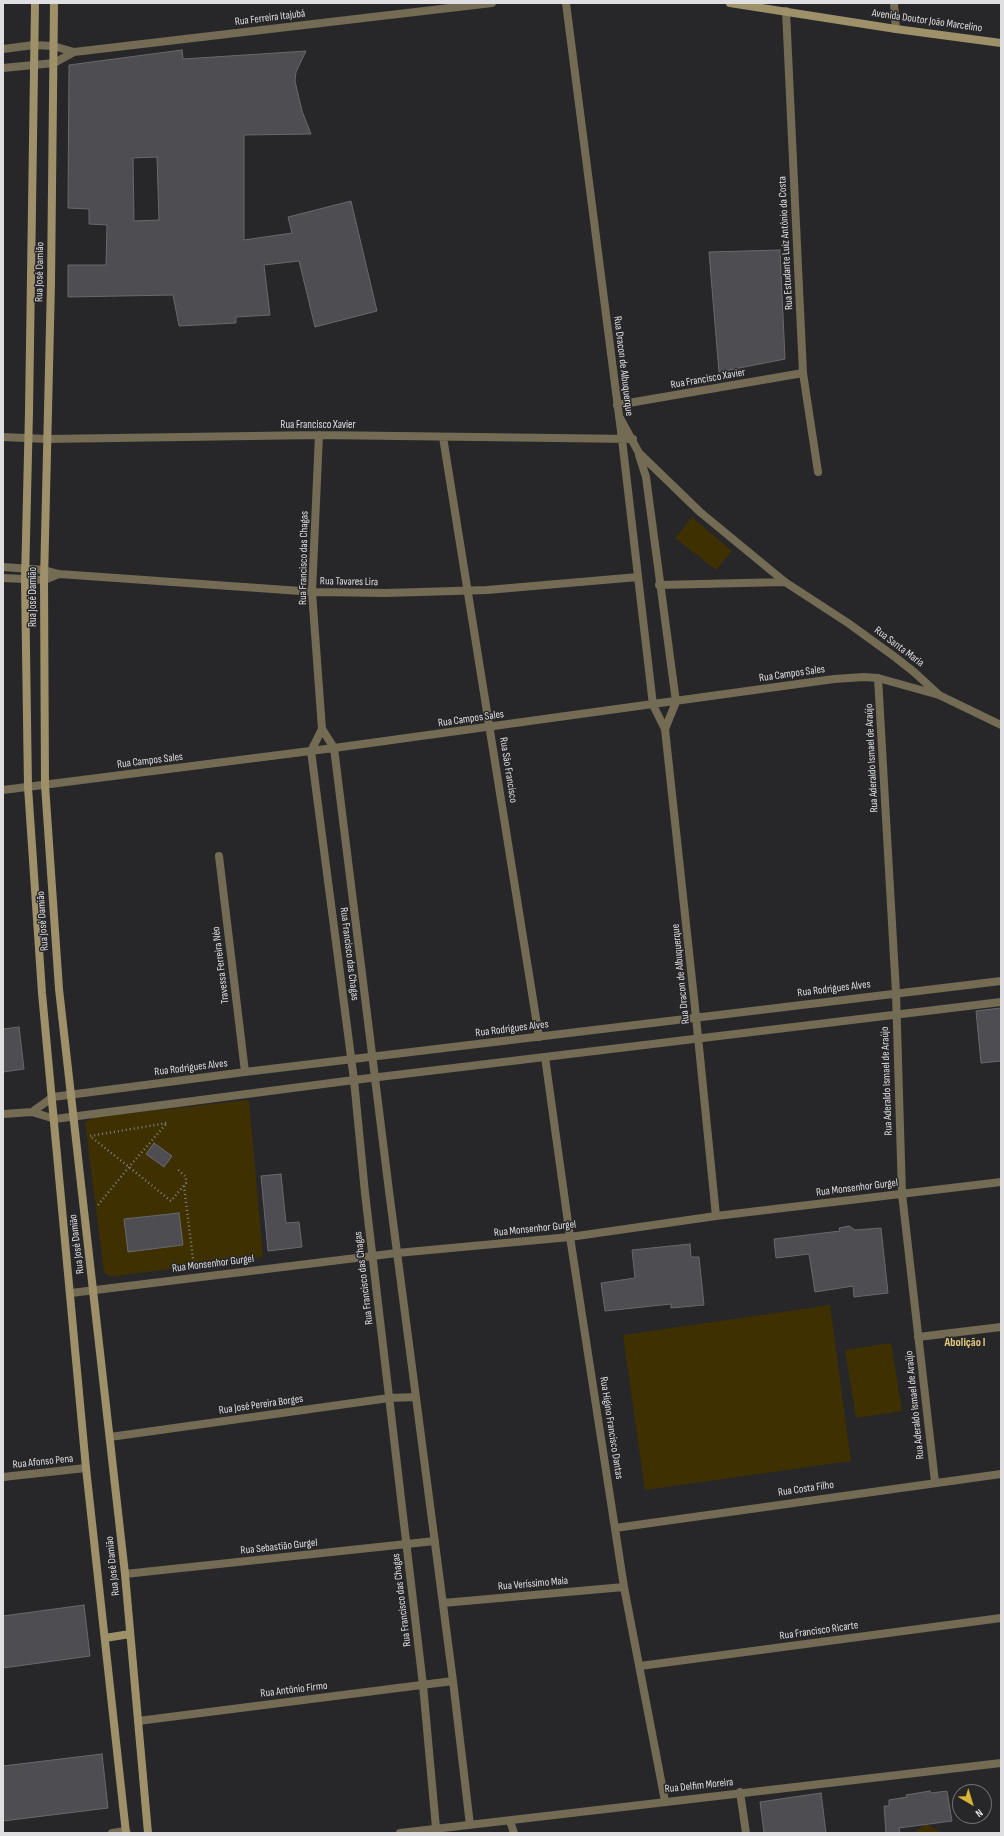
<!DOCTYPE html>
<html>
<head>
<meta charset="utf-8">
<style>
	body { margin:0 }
	#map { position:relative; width:1004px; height:1836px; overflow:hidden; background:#27272a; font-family:"Sofia Sans Condensed",sans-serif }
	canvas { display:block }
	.frame { position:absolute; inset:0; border:4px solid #dfdfe1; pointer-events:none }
	.north { position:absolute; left:952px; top:1784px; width:40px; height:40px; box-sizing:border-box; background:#27272a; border:1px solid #717173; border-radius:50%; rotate:142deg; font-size:11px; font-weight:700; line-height:16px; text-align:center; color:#dfdfe1 }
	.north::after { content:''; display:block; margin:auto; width:14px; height:18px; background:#d9b434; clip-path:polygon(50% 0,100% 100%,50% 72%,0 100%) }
</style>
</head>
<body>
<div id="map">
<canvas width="1004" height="1836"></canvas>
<div class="frame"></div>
<div class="north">N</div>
</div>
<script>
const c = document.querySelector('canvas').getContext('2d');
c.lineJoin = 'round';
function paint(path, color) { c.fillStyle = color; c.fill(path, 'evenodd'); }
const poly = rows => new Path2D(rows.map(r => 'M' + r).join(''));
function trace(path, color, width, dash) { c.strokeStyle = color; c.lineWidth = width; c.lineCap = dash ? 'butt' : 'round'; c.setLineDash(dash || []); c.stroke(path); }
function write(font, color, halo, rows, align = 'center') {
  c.font = font + ' "Sofia Sans Condensed",sans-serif'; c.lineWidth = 3; c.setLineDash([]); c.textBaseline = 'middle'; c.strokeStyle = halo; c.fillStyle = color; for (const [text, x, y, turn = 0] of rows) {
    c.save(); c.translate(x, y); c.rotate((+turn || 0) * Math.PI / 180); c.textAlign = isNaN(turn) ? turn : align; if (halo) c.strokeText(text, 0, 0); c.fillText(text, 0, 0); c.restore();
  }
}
paint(poly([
	[692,517,732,551,716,570,675,538],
	[249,1100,263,1257,116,1276,109,1276,104,1272,85,1122,96,1117],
	[830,1305,851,1461,645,1490,623,1335],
	[891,1343,902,1411,856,1418,845,1350],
	[926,1824,943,1833,914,1833]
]), '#3e3001');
const building = poly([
	[182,50,183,59,306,51,296,72,295,81,302,111,311,134,244,135,244,240,292,233,288,217,351,201,377,311,315,327,299,261,264,265,270,315,236,317,236,323,179,326,173,295,68,297,68,265,106,265,107,225,89,224,89,209,68,208,69,65,182,50],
	[157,157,159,220,134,221,133,158,157,157],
	[780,250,785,359,719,372,709,252,780,250],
	[1001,1008,1001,1061,981,1063,976,1011,1001,1008],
	[19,1027,24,1069,3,1072,3,1029,19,1027],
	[154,1143,172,1156,164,1167,146,1154,154,1143],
	[281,1174,286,1223,299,1222,302,1247,268,1251,261,1176,281,1174],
	[179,1213,183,1245,128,1252,124,1219,179,1213],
	[849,1226,855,1230,881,1228,888,1293,854,1297,853,1286,815,1292,809,1254,776,1258,774,1239,840,1231,839,1228,849,1226],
	[690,1244,691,1257,699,1257,704,1305,671,1308,671,1304,605,1311,601,1283,635,1278,632,1250,690,1244],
	[84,1605,90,1656,3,1668,3,1616,84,1605],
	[102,1754,108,1808,3,1821,3,1766,102,1754],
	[930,1791,931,1793,947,1791,952,1821,899,1828,900,1833,886,1833,884,1806,889,1806,889,1800,907,1797,906,1795,930,1791],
	[821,1793,826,1833,764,1833,760,1802,821,1793]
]);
paint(building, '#4e4d51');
trace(building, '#69696d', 1);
trace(poly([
	[184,1186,194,1267],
	[98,1205,129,1167,167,1123,90,1136,129,1167,171,1201,186,1183,186,1177,176,1168]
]), '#828285', 2.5, [1, 3]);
trace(poly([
	[566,3,622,439,653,705,665,729,696,1017,716,1216],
	[894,3,896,29],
	[786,11,803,373,818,472],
	[3,49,34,45,53,46,74,52],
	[3,68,54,63,74,52,492,3],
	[617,405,803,373],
	[620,418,639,453,700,512,785,582,848,623,895,657,914,672,939,695,1001,725],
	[319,435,312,592,322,729,334,748,389,1191,453,1681,470,1825],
	[3,437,47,439,319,435,633,439],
	[443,437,539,1037],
	[639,455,646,477,676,702,665,729],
	[3,567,44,570,59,574,315,592,386,593,487,590,638,577],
	[3,578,44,580,59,574],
	[659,585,785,582],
	[878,678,896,993,902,1194,935,1482],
	[322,729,311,751,354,1080,365,1193,423,1685,436,1828],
	[3,790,334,748,834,679,864,677,878,678,939,695],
	[219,856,245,1072],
	[545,1057,570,1237,624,1587,665,1801],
	[32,1112,53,1097,245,1072,1001,981],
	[3,1114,32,1112,55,1119,354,1080,1001,1002],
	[71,1293,397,1253,570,1237,716,1216,1001,1182],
	[918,1337,1001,1327],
	[110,1437,389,1398,416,1397],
	[3,1477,86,1468],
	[615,1528,1001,1474],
	[125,1574,435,1541],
	[443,1603,624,1587],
	[640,1666,1001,1618],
	[138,1721,453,1681],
	[740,1792,746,1833],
	[510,1821,514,1833],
	[112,1833,125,1831,127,1833],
	[400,1833,1001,1763]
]), '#736b53', 8);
trace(poly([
	[35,3,29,412,25,580,28,787,42,993,86,1468,126,1833],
	[54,3,51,283,44,580,45,785,59,989,125,1574,148,1833],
	[730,3,896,29,1001,43],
	[105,1638,130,1634]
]), '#9e916a', 8);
write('11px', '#dfdfe1', '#27272a', [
	["Rua Ferreira Itajubá",270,18,-7],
	["Avenida Doutor João Marcelino",927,21,8],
	["Rua Estudante Luiz Antônio da Costa",786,243,-93],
	["Rua José Damião",40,272,-89],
	["Rua Dracon de Albuquerque",623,366,83],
	["Rua Francisco Xavier",708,379,-10],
	["Rua Francisco Xavier",318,425],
	["Rua Francisco das Chagas",304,558,-89],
	["Rua Tavares Lira",349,582,1],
	["Rua José Damião",33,597,-90],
	["Rua Santa Maria",899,647,37],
	["Rua Campos Sales",792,674,-8],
	["Rua Campos Sales",471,719,-8],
	["Rua Aderaldo Ismael de Araújo",872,758,-93],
	["Rua Campos Sales",150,761,-7],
	["Rua São Francisco",508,770,81],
	["Rua José Damião",43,921,-94],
	["Rua Francisco das Chagas",349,954,83],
	["Travessa Ferreira Néo",221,965,-97],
	["Rua Dracon de Albuquerque",681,974,-96],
	["Rua Rodrigues Alves",834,989,-7],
	["Rua Rodrigues Alves",512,1029,-7],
	["Rua Rodrigues Alves",191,1068,-7],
	["Rua Aderaldo Ismael de Araújo",887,1081,-92],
	["Rua Monsenhor Gurgel",857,1188,-7],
	["Rua Monsenhor Gurgel",535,1229,-6],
	["Rua José Damião",77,1244,-97],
	["Rua Monsenhor Gurgel",213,1264,-7],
	["Rua Francisco das Chagas",364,1278,-97],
	["Rua José Pereira Borges",261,1405,-8],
	["Rua Aderaldo Ismael de Araújo",915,1405,-96],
	["Rua Higino Francisco Dantas",611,1428,81],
	["Rua Afonso Pena",43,1462,-6],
	["Rua Costa Filho",806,1489,-8],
	["Rua Sebastião Gurgel",279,1547,-6],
	["Rua José Damião",113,1566,-96],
	["Rua Veríssimo Maia",533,1584,-5],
	["Rua Francisco das Chagas",402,1600,-97],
	["Rua Francisco Ricarte",819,1631,-8],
	["Rua Antônio Firmo",294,1690,-7],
	["Rua Delfim Moreira",699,1786,-6]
]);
write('bold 12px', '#e2c97d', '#27272a', [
	["Abolição I",965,1343]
]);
</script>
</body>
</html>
